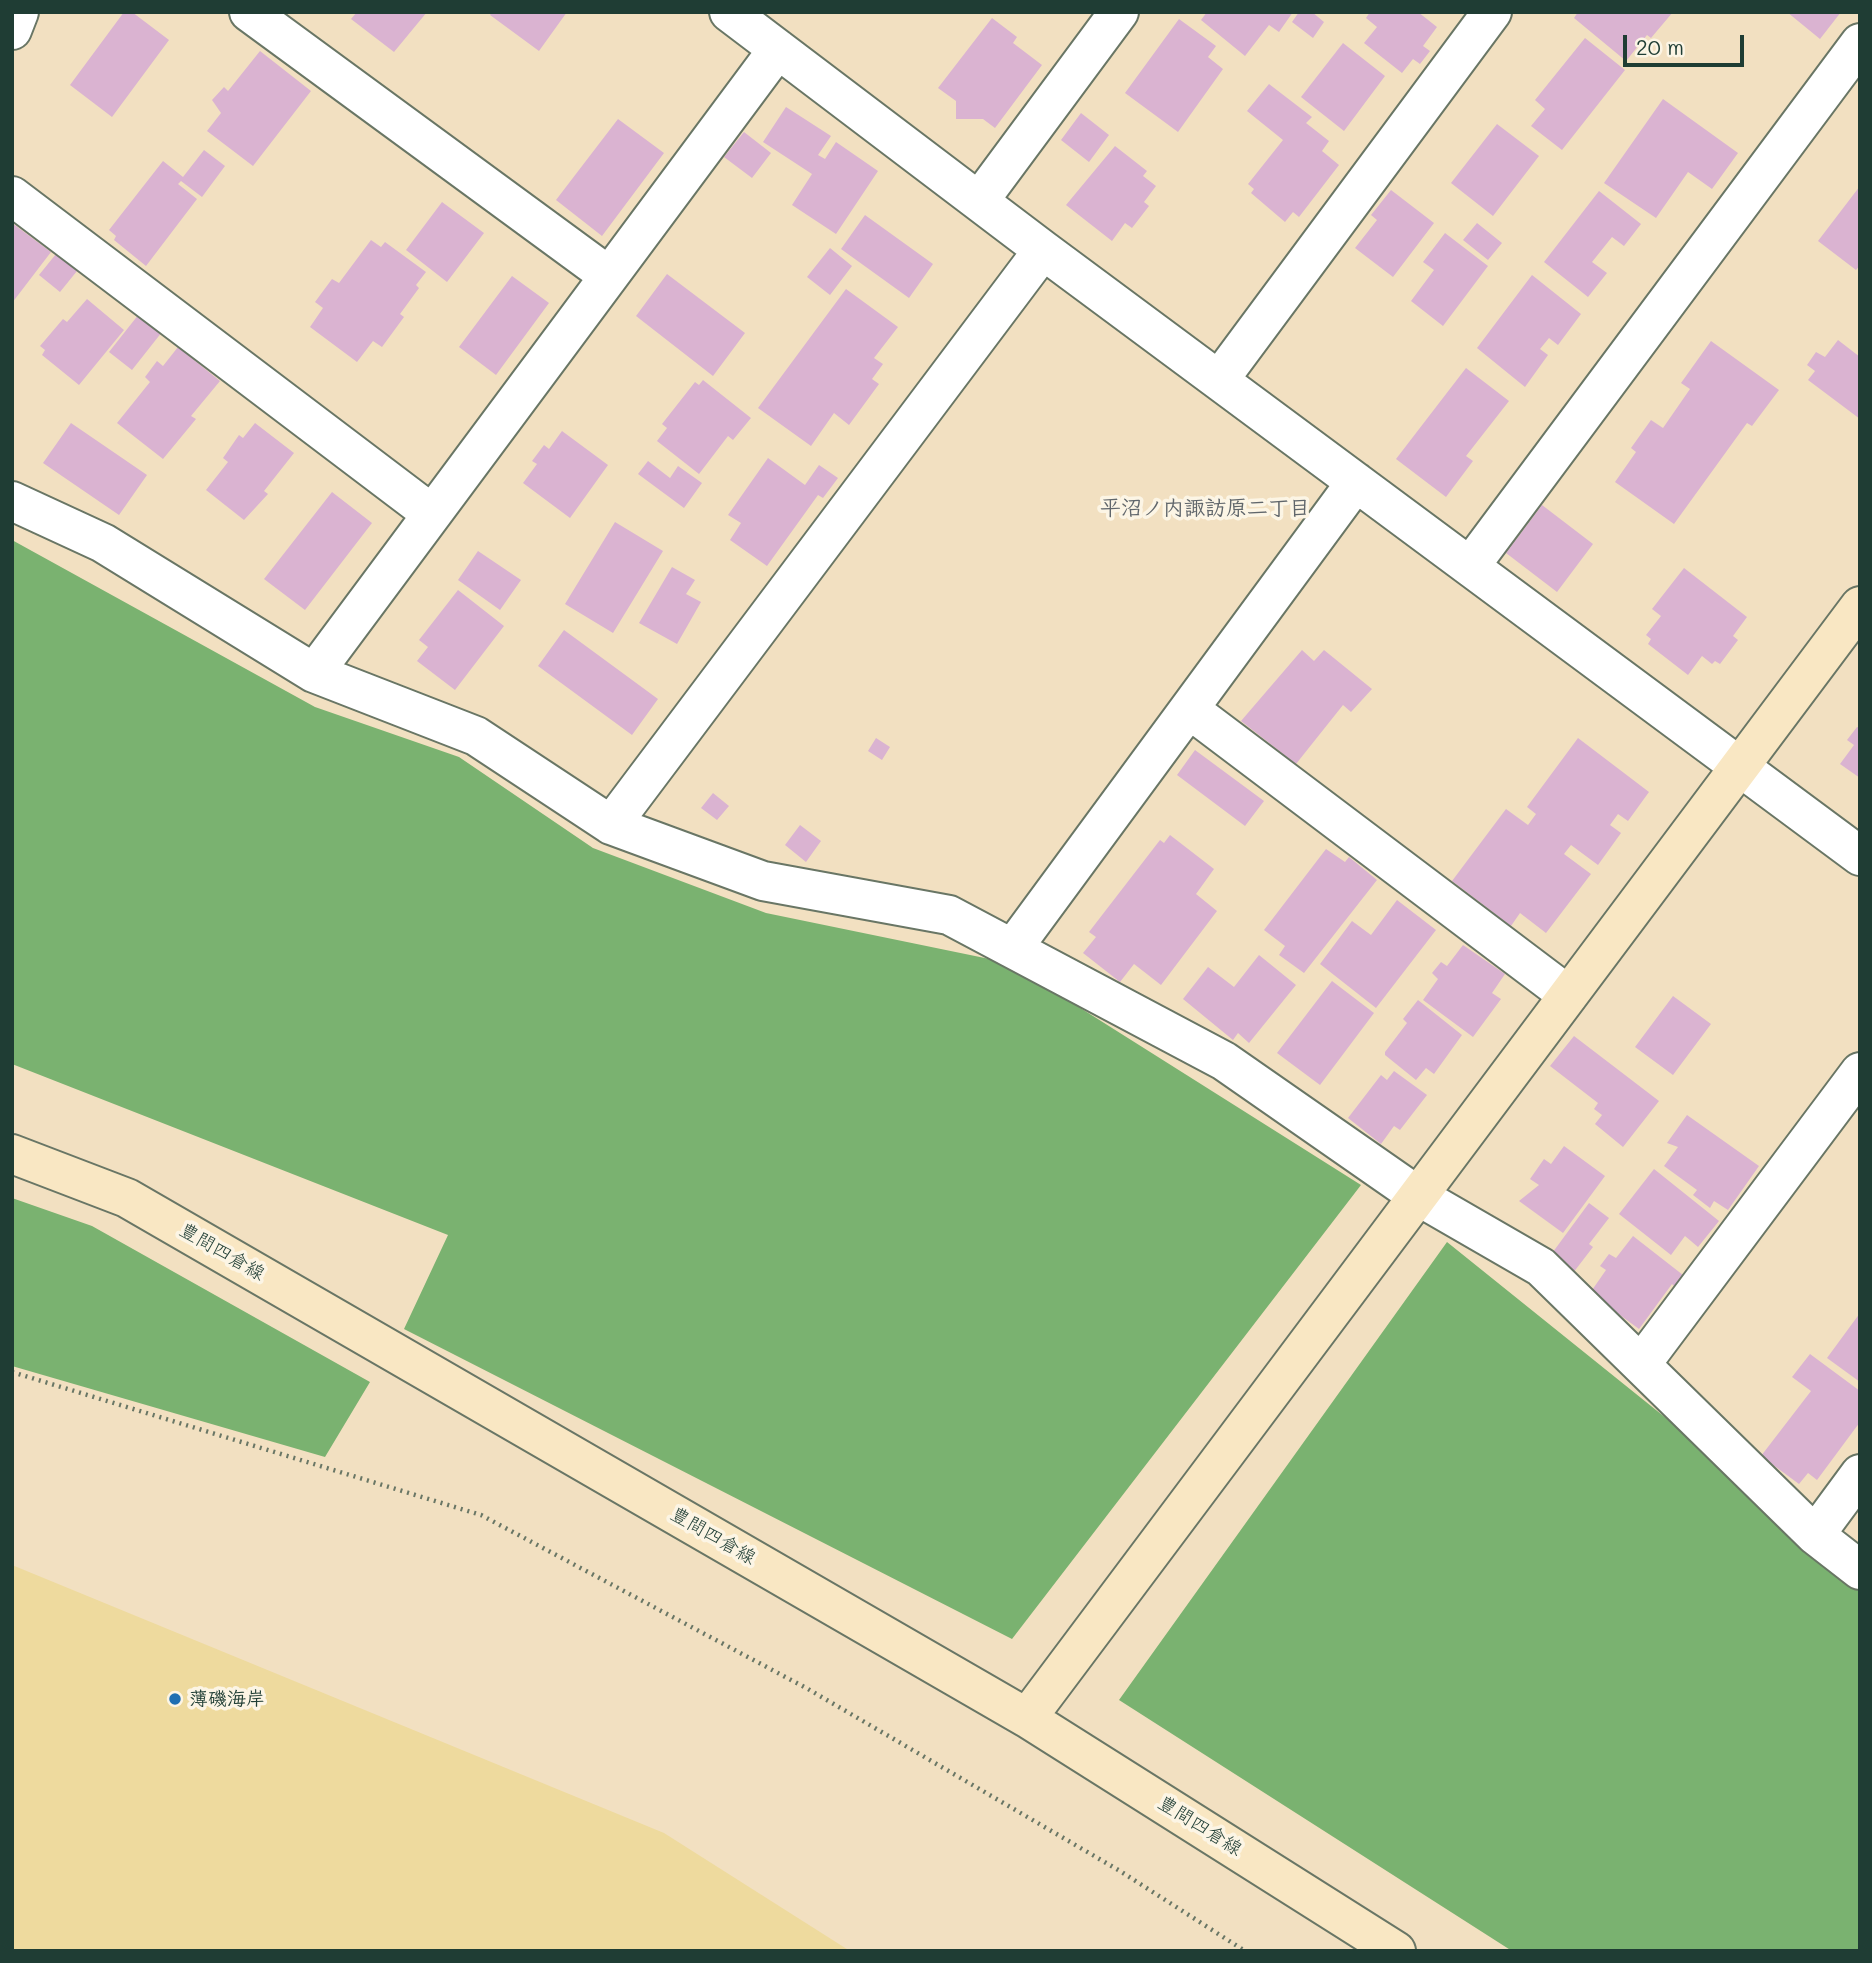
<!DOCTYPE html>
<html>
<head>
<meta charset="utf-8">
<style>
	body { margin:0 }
	#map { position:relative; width:1872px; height:1963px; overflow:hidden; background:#f2e0c1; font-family:Mali,sans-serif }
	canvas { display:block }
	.frame { position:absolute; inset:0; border:14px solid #1f3d34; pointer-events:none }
	.scale { position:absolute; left:1623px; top:35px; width:121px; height:32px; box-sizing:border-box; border:4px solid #1f3d34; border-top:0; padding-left:9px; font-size:21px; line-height:24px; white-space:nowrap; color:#1f3d34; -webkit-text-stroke:5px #fcf5e5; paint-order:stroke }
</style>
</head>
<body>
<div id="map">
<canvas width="1872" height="1963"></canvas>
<div class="frame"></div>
<div class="scale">20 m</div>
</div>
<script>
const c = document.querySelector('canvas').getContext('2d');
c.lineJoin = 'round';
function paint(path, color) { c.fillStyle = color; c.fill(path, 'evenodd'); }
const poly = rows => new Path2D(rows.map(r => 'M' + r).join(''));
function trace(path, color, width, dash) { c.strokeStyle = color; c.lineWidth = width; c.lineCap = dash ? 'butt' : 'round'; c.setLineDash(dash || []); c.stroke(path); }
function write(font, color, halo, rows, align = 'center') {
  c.font = font + ' Mali,"Klee One",sans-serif'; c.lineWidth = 7; c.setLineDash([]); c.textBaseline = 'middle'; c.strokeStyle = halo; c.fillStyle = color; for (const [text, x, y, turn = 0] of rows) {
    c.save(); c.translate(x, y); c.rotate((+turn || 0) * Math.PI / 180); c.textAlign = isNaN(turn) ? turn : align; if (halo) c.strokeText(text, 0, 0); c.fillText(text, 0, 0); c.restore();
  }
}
paint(poly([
	[12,540,315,707,459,757,593,848,766,913,1009,963,1361,1185,1012,1639,404,1329,448,1235,12,1064],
	[12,1198,92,1226,370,1382,325,1457,12,1366],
	[1447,1242,1860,1574,1860,1951,1512,1951,1119,1700]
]), '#7ab270');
paint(poly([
	[12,1565,664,1833,850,1951,12,1951]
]), '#eeda9e');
paint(poly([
	[124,12,132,12,169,40,112,117,70,85],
	[357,12,427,12,394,52,351,19],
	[492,12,567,12,539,51,490,15],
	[1207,12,1293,12,1279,32,1269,25,1245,56,1201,20],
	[1299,12,1312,12,1324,22,1313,38,1292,22],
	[1370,12,1418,12,1437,27,1423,46,1430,51,1420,64,1413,59,1402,73,1364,43,1377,27,1366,18],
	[1578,12,1673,12,1651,38,1647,35,1626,61,1574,18],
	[1787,12,1841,12,1820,39],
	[992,18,1017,37,1013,43,1042,65,995,128,983,119,956,119,956,101,938,88],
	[1179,19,1216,46,1208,57,1223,69,1178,132,1125,93],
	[1585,38,1625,70,1562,150,1531,126,1545,109,1535,100],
	[1343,43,1385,76,1344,131,1301,97],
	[260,51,311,91,253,166,207,131,221,113,212,100,224,87,228,91],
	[1269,84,1312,117,1306,123,1329,141,1322,151,1339,165,1299,217,1293,212,1285,222,1251,193,1254,189,1248,184,1283,140,1247,111],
	[1663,99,1738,153,1712,189,1688,172,1656,218,1604,183],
	[786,107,831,136,818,155,825,159,836,142,878,171,836,234,792,205,812,174,763,142],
	[1081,113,1109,135,1089,162,1061,140],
	[618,119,664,153,602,236,556,200],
	[1497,124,1539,156,1493,216,1451,183],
	[744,132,771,153,752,178,724,157],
	[1115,146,1147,171,1143,176,1156,186,1144,202,1149,206,1132,228,1125,223,1112,241,1066,205],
	[204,150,225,166,202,197,181,181,178,184,197,199,146,266,114,240,116,236,109,230,163,161,183,177],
	[1860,186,1860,265,1856,270,1818,241],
	[1391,190,1434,223,1393,277,1355,248,1377,220,1371,215],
	[1599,191,1641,224,1624,246,1612,237,1592,262,1607,273,1588,297,1544,262],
	[442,202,484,233,447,282,406,250],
	[865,215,933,264,909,298,841,249],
	[12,223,51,252,12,303],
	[1477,223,1502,243,1488,260,1463,240],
	[1445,233,1488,266,1443,326,1411,301,1434,270,1423,262],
	[371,240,381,247,385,242,426,272,416,285,419,288,400,314,404,317,382,347,373,341,357,362,310,327,323,308,315,302,332,279,339,283],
	[830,248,852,266,830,295,807,277],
	[56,254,77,271,60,292,39,275],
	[667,274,745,333,713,376,636,316],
	[1532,275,1581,314,1558,345,1549,338,1540,349,1548,355,1525,387,1477,348],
	[512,276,549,303,496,375,459,347],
	[846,289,898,327,874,358,883,364,872,379,879,384,849,425,834,413,811,446,758,408],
	[87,299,124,330,79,385,42,355,45,350,40,346,63,319,67,322],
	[139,314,162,332,132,370,109,352],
	[1838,340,1860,357,1860,419,1808,380,1815,371,1807,365,1816,352,1825,357],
	[1711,341,1779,390,1752,426,1747,423,1674,524,1615,482,1636,452,1631,448,1651,420,1663,428,1690,389,1681,383],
	[178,347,220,381,191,416,196,419,163,459,117,423,150,382,145,377,157,361,163,366],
	[1466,368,1509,401,1466,456,1473,461,1446,497,1396,459],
	[703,380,751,418,733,440,728,436,699,474,657,441,667,428,662,424,695,382,699,385],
	[71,423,147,475,119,515,43,463],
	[255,423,294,453,264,491,268,494,244,520,206,490,228,462,223,458,239,435,243,438],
	[562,431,608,465,570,518,523,483,537,464,532,461,544,445,549,449],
	[768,458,805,485,819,465,838,478,823,498,818,495,767,566,730,540,741,523,728,515],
	[648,461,670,478,678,466,702,483,684,508,638,474],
	[332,492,372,523,305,610,264,579],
	[1542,505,1593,544,1557,592,1506,553],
	[615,522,663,551,613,633,565,604],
	[478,551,521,580,500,610,458,580],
	[672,567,695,580,686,594,701,602,677,644,639,623],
	[1684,568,1747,617,1733,636,1738,640,1720,664,1715,661,1712,664,1702,656,1688,675,1648,644,1651,639,1646,635,1661,616,1652,609],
	[458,590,504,626,455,690,417,661,428,647,419,640],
	[564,630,658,699,632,735,538,666],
	[1302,650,1314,661,1324,650,1372,689,1351,712,1343,705,1296,764,1241,721],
	[1857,727,1860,728,1860,778,1840,764,1854,745,1847,740],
	[876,738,890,747,882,760,868,751],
	[1578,738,1649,792,1628,821,1618,814,1610,825,1621,833,1598,865,1571,845,1564,854,1591,874,1546,933,1520,913,1511,926,1452,881,1506,809,1528,825,1536,814,1527,807],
	[1195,750,1264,801,1245,826,1177,775],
	[713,793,729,806,717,820,701,808],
	[800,825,821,841,806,862,785,845],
	[1170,835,1214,869,1196,894,1217,911,1161,985,1134,964,1120,982,1083,953,1096,937,1089,932,1160,840,1164,843],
	[1326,849,1345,862,1349,857,1377,880,1304,973,1279,955,1285,946,1264,930],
	[1397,900,1436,930,1376,1008,1320,964,1352,921,1371,935],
	[1463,945,1505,974,1492,993,1501,999,1473,1037,1423,1000,1438,979,1432,973,1441,962,1447,966],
	[1259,955,1296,985,1249,1043,1238,1033,1233,1040,1183,999,1208,967,1234,987],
	[1332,981,1374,1013,1320,1085,1277,1053],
	[1673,996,1711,1024,1673,1075,1635,1047],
	[1418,1000,1462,1035,1434,1074,1426,1068,1416,1080,1385,1055,1385,1052,1407,1023,1403,1019],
	[1574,1036,1659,1101,1623,1147,1595,1124,1602,1115,1594,1109,1598,1103,1550,1066],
	[1394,1071,1427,1095,1400,1130,1394,1126,1381,1144,1348,1118,1381,1075,1387,1080],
	[1687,1115,1759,1166,1728,1210,1714,1201,1710,1208,1693,1195,1697,1190,1664,1166,1678,1147,1667,1143],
	[1564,1146,1605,1176,1563,1233,1519,1201,1539,1185,1530,1179,1544,1159,1551,1164],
	[1654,1169,1719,1221,1698,1247,1685,1236,1671,1255,1619,1214],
	[1589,1203,1609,1218,1589,1244,1593,1247,1573,1273,1550,1256],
	[1633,1236,1683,1275,1674,1286,1672,1284,1639,1329,1590,1293,1606,1270,1600,1266,1609,1254,1616,1258],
	[1860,1313,1860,1382,1827,1358],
	[1810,1354,1860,1391,1860,1422,1817,1480,1808,1473,1799,1484,1761,1456,1811,1391,1792,1377]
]), '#dab3d1');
const street = poly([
	[249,12,609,276],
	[729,12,1043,250,1860,856],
	[12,30,19,12],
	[12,196,432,514],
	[979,201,1119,12],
	[1219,380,1492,12],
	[12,501,103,543,314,673,476,736,611,825,763,881,949,915,1224,1061,1418,1196,1541,1267,1815,1535,1860,1570],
	[1471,565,1860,43],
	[314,673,778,49],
	[1189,709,1568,995],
	[611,825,1043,250],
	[1013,948,1356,482],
	[1642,1363,1860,1072],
	[1815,1535,1860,1474]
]);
const secondary = poly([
	[12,1154,127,1198,1027,1718,1396,1951],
	[1027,1718,1860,606]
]);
trace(street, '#697665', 42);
trace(secondary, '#697665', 42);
trace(poly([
	[12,1372,481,1515,808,1689,1120,1871,1245,1951]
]), '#697665', 4.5, [2, 5]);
trace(street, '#fff', 38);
trace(secondary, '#f9e7c3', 38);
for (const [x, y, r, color] of [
	[175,1699,7,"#1f6fb2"]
]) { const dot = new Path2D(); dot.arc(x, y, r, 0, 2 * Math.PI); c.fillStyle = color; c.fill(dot); trace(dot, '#fcf5e5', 2.5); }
write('19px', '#1f3d34', '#fcf5e5', [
	["豊間四倉線",222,1252,30],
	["豊間四倉線",713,1536,30],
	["豊間四倉線",1200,1826,32]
]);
write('bold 19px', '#1f3d34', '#fcf5e5', [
	["薄磯海岸",189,1699]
], 'left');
write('bold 21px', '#60666b', '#fcf5e5', [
	["平沼ノ内諏訪原二丁目",1205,509]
]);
</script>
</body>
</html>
